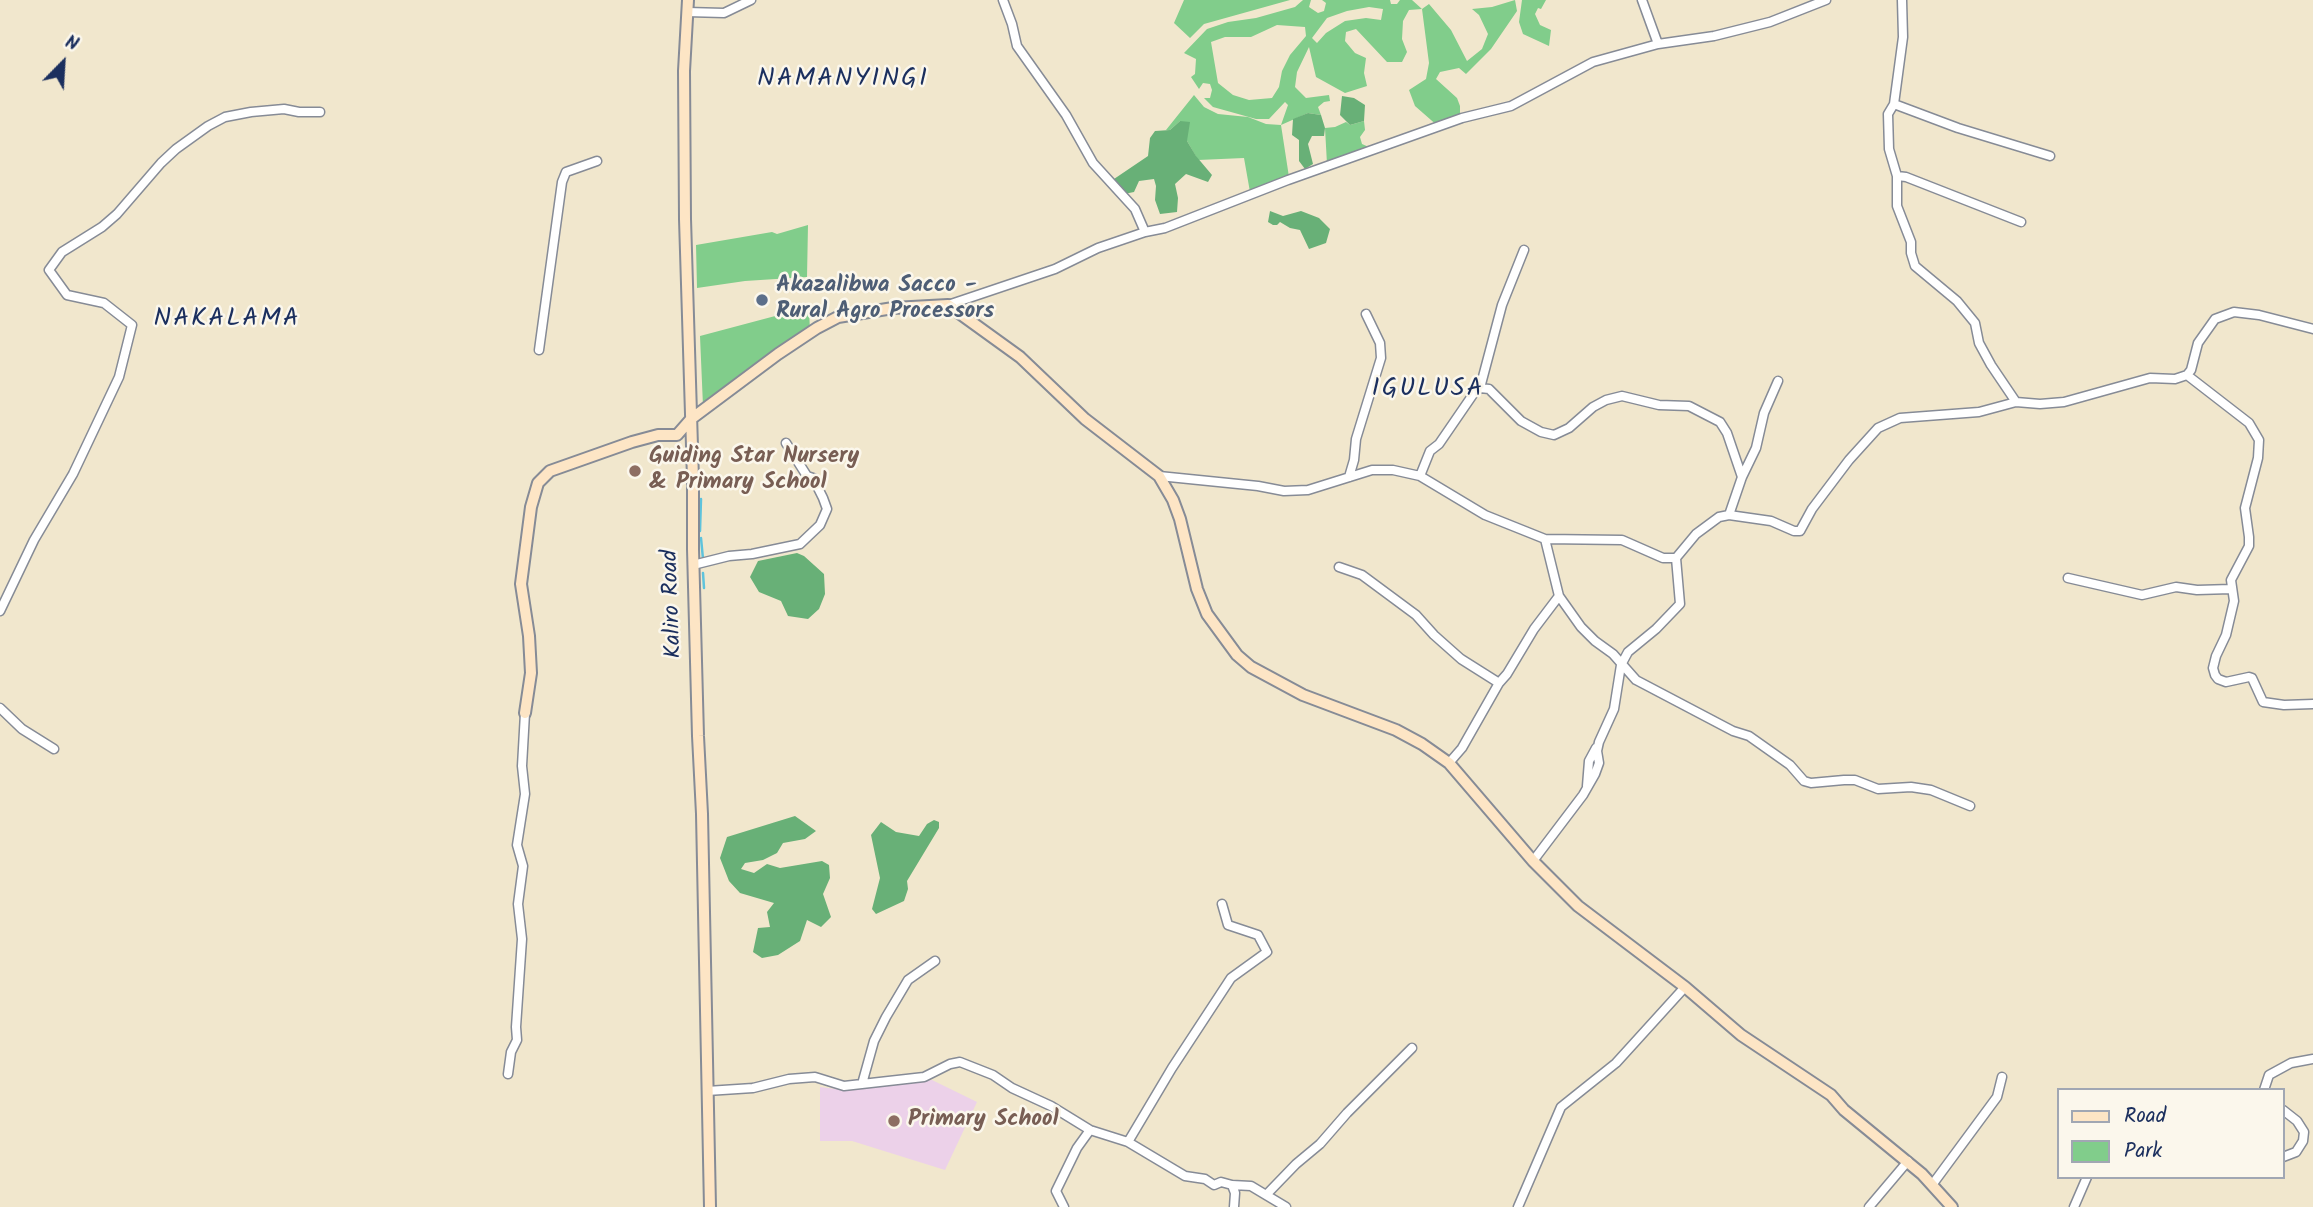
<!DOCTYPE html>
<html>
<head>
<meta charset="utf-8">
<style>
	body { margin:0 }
	#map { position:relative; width:2313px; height:1207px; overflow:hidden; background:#f1e7cd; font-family:Kalam,sans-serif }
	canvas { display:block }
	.legend { position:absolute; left:2057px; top:1088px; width:228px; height:91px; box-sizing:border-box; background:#fbf7ec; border:2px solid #a1a7b3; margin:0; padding:9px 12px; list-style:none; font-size:21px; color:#1b2f5e }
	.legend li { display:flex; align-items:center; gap:14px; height:35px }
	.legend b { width:35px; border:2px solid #a1a7b3 }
	.north { position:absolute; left:28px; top:28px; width:70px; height:70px; -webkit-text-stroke:5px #fbf7ec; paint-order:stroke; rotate:24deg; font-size:19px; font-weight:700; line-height:28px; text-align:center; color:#1b2f5e }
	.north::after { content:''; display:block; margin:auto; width:24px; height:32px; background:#1b2f5e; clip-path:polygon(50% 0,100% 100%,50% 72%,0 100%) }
</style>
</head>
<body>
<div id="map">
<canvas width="2313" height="1207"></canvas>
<ul class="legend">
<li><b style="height:9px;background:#fde5c5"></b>Road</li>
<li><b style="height:19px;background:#81cd8b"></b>Park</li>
</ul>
<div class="north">N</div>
</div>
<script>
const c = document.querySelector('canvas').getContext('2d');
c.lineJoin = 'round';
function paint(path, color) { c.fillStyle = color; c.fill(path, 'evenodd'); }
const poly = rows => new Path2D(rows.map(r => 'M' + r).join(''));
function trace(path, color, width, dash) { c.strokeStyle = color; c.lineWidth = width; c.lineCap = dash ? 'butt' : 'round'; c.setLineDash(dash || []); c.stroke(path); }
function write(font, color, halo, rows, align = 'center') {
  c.font = font + ' Kalam,sans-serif'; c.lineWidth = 5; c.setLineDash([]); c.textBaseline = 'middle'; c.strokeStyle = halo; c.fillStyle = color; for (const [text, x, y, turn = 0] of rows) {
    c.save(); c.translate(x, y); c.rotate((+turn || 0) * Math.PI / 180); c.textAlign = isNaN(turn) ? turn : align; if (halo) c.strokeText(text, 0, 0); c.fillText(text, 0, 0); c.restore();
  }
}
paint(poly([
	[932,1080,977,1102,945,1170,852,1141,820,1141,820,1087,844,1090]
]), '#ecd1e9');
paint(poly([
	[1184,0,1290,0,1204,24,1190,38,1174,23],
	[1303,0,1311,0,1309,7,1318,13,1324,11,1326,3,1322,0,1390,0,1391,4,1397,4,1400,0,1412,0,1422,9,1429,4,1451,30,1467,61,1482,49,1488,34,1479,15,1472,9,1492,7,1515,0,1517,11,1491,49,1466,74,1459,68,1440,72,1436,79,1457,98,1460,106,1460,120,1439,127,1415,106,1409,90,1426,79,1429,63,1422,9,1409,10,1403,21,1402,39,1407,52,1402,62,1387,62,1356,29,1346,32,1345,41,1355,53,1366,58,1364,73,1367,86,1345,93,1316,77,1309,47,1297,72,1295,87,1306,98,1329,95,1330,101,1324,102,1318,107,1321,115,1308,113,1281,125,1289,177,1250,192,1244,158,1198,160,1187,141,1180,121,1170,130,1166,130,1194,95,1204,107,1218,114,1248,117,1266,124,1281,125,1288,105,1285,102,1269,119,1256,119,1213,107,1204,98,1210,98,1212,90,1210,84,1203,83,1199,89,1191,77,1195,74,1196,59,1184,53,1207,29,1228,22,1256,18,1295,7],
	[1369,7,1383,9,1381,20,1366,18,1345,21,1326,33,1317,43,1312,38,1327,18,1347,11],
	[1277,25,1305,27,1306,36,1290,55,1282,71,1279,87,1272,98,1249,100,1233,95,1218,83,1211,42,1225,37,1251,37],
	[1522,0,1546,0,1541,9,1538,8,1535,14,1540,25,1551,30,1549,46,1523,34,1519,22],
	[1364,121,1365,130,1360,137,1362,144,1371,148,1327,164,1325,128,1335,127,1346,122,1350,125],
	[808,225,807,277,745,281,697,288,696,245,772,232,777,234],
	[809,307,810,333,703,406,700,336]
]), '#81cd8b');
paint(poly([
	[1342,96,1354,98,1365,105,1364,121,1350,125,1340,115],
	[1308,113,1321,115,1325,128,1324,136,1312,136,1308,144,1313,164,1305,169,1299,161,1299,140,1292,135,1293,119],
	[1180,121,1190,122,1187,141,1196,156,1212,175,1208,182,1186,174,1175,184,1178,198,1177,212,1160,214,1155,200,1156,186,1154,179,1139,181,1134,192,1124,194,1117,190,1114,179,1148,156,1150,138,1155,131,1170,130],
	[1270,211,1283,216,1301,211,1319,218,1330,229,1326,243,1309,249,1300,230,1290,228,1280,222,1277,225,1273,225,1268,222],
	[797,553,804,556,824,574,825,594,819,609,808,619,788,616,781,601,759,592,750,577,758,561],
	[795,816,816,831,805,839,783,843,777,853,763,860,745,863,741,869,754,873,767,864,780,868,822,861,829,865,830,878,823,894,831,917,821,927,807,920,800,941,778,955,762,958,753,952,758,928,770,927,767,912,774,903,740,893,729,881,720,858,727,837],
	[934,820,939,822,939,828,907,881,908,889,904,901,876,914,872,909,880,878,871,835,881,822,896,832,919,836,927,824]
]), '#68b077');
trace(poly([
	[700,531,701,499],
	[701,538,703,559],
	[703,573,704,588]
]), '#5ec3dc', 2.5);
const street = poly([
	[1003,0,1012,24,1017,46,1066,115,1093,163,1135,209,1145,232],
	[1642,0,1658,44],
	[1902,0,1903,37,1894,104,1888,114,1889,149,1897,176,1897,206,1911,242,1911,253,1915,266,1957,301,1975,323,1979,343,1991,365,2016,402],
	[687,12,724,13,751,0],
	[1894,104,1958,128,2050,156],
	[1897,176,1906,177,2021,222],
	[948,305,1055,269,1098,248,1145,232,1165,228,1288,180,1462,118,1511,106,1593,62,1658,44,1714,36,1770,22,1826,0],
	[539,350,562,182,566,172,597,161],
	[2187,375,2249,423,2259,440,2258,458,2245,508,2249,537,2249,546,2231,580,2234,601,2226,635,2216,656,2213,668,2215,675,2218,679,2226,682,2249,677,2252,678,2263,702,2284,705,2313,704],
	[1480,388,1489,389,1521,421,1541,432,1554,435,1569,428,1593,407,1606,400,1622,396,1659,405,1689,406,1720,422,1727,433,1742,477],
	[1159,476,1258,486,1284,491,1308,490,1372,470,1393,470,1420,476,1485,515,1545,539,1622,540,1663,558,1676,558,1696,534,1719,517,1729,515,1771,521,1794,531,1800,531,1812,509,1849,460,1878,428,1900,418,1979,412,2016,402,2040,404,2064,402,2150,378,2175,379,2187,375,2191,370,2198,343,2215,319,2234,312,2259,315,2313,329],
	[1420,476,1430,451,1439,444,1474,393,1480,388,1502,305,1524,250],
	[1349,477,1354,460,1356,439,1381,358,1380,343,1366,314],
	[1729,515,1742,477,1756,448,1764,413,1778,381],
	[1545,539,1559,596,1581,627,1595,641,1613,654,1636,680,1733,731,1749,736,1790,765,1804,781,1811,783,1844,780,1855,780,1878,789,1911,787,1931,790,1970,806],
	[693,565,729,556,752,554,800,544,820,525,827,509,823,498,813,478,807,476,786,443],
	[1339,567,1362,575,1416,615,1434,635,1461,659,1499,683],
	[2068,578,2142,595,2176,587,2197,590,2231,589],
	[0,611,34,540,73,474,119,377,132,325,104,303,67,295,49,270,62,252,102,227,117,214,161,163,176,149,208,126,225,117,251,112,284,109,299,112,320,112],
	[0,708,22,729,54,749],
	[1449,763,1462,748,1499,683,1507,674,1534,629,1559,596],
	[1587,786,1589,761,1596,748],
	[1533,861,1583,795,1595,774,1599,763,1597,751,1599,742,1614,709,1621,665,1628,652,1656,629,1680,604,1676,558],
	[508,1074,511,1052,517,1040,516,1027,522,939,518,904,523,866,517,845,525,794,522,766,525,713],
	[862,1084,874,1041,886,1017,908,980,935,961],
	[2264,1090,2269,1075,2291,1063,2313,1059],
	[707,1091,753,1088,789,1079,815,1077,844,1086,924,1077,950,1064,960,1062,993,1075,1012,1088,1051,1106,1090,1130,1128,1142,1185,1176,1205,1179,1214,1185,1221,1182,1232,1185,1235,1193,1234,1207],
	[2283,1110,2297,1121,2304,1132,2303,1141,2296,1152,2283,1157],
	[1128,1142,1172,1068,1231,978,1267,952,1258,935,1228,925,1222,904],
	[1232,1185,1251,1186,1286,1207],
	[1932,1185,1997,1097,2002,1077],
	[1267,1194,1296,1164,1320,1144,1347,1113,1412,1048],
	[1064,1207,1056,1191,1077,1148,1090,1130],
	[1518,1207,1561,1107,1616,1063,1685,987],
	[1869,1207,1908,1161],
	[2074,1207,2087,1177]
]);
const secondary = poly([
	[688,0,684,71,685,219,693,479,693,549,698,736,702,814,710,1207],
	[525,713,531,673,529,636,521,584,531,507,538,483,550,471,632,442,658,435,677,435,691,419,778,354,817,328,838,317,893,308,948,305,1020,357,1085,419,1159,476,1173,500,1180,519,1197,589,1207,614,1237,655,1251,667,1303,695,1396,730,1422,744,1449,763,1533,861,1578,906,1685,987,1741,1035,1831,1095,1844,1110,1922,1174,1952,1207]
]);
trace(street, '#868b96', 11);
trace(secondary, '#868b96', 14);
trace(street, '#fff', 8);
trace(secondary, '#fde5c5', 10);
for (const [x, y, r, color] of [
	[762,300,7,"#5c6f8a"],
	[635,471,7,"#8d6e63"],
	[894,1121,7,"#8d6e63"]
]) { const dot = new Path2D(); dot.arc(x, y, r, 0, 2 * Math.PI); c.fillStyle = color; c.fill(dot); trace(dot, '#fbf7ec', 2.5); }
write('bold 23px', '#4e5e75', '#fbf7ec', [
	["Akazalibwa Sacco -",776,287],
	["Rural Agro Processors",776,313]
], 'left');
write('bold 23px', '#785e54', '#fbf7ec', [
	["Guiding Star Nursery",649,458],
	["& Primary School",649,484],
	["Primary School",908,1121]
], 'left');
write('23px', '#1b2f5e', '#fbf7ec', [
	["Kaliro Road",674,604,-92]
]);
c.letterSpacing = '2px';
write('26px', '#1b2f5e', '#fbf7ec', [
	["NAMANYINGI",843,81],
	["NAKALAMA",227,321],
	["IGULUSA",1428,391]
]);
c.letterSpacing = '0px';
</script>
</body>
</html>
